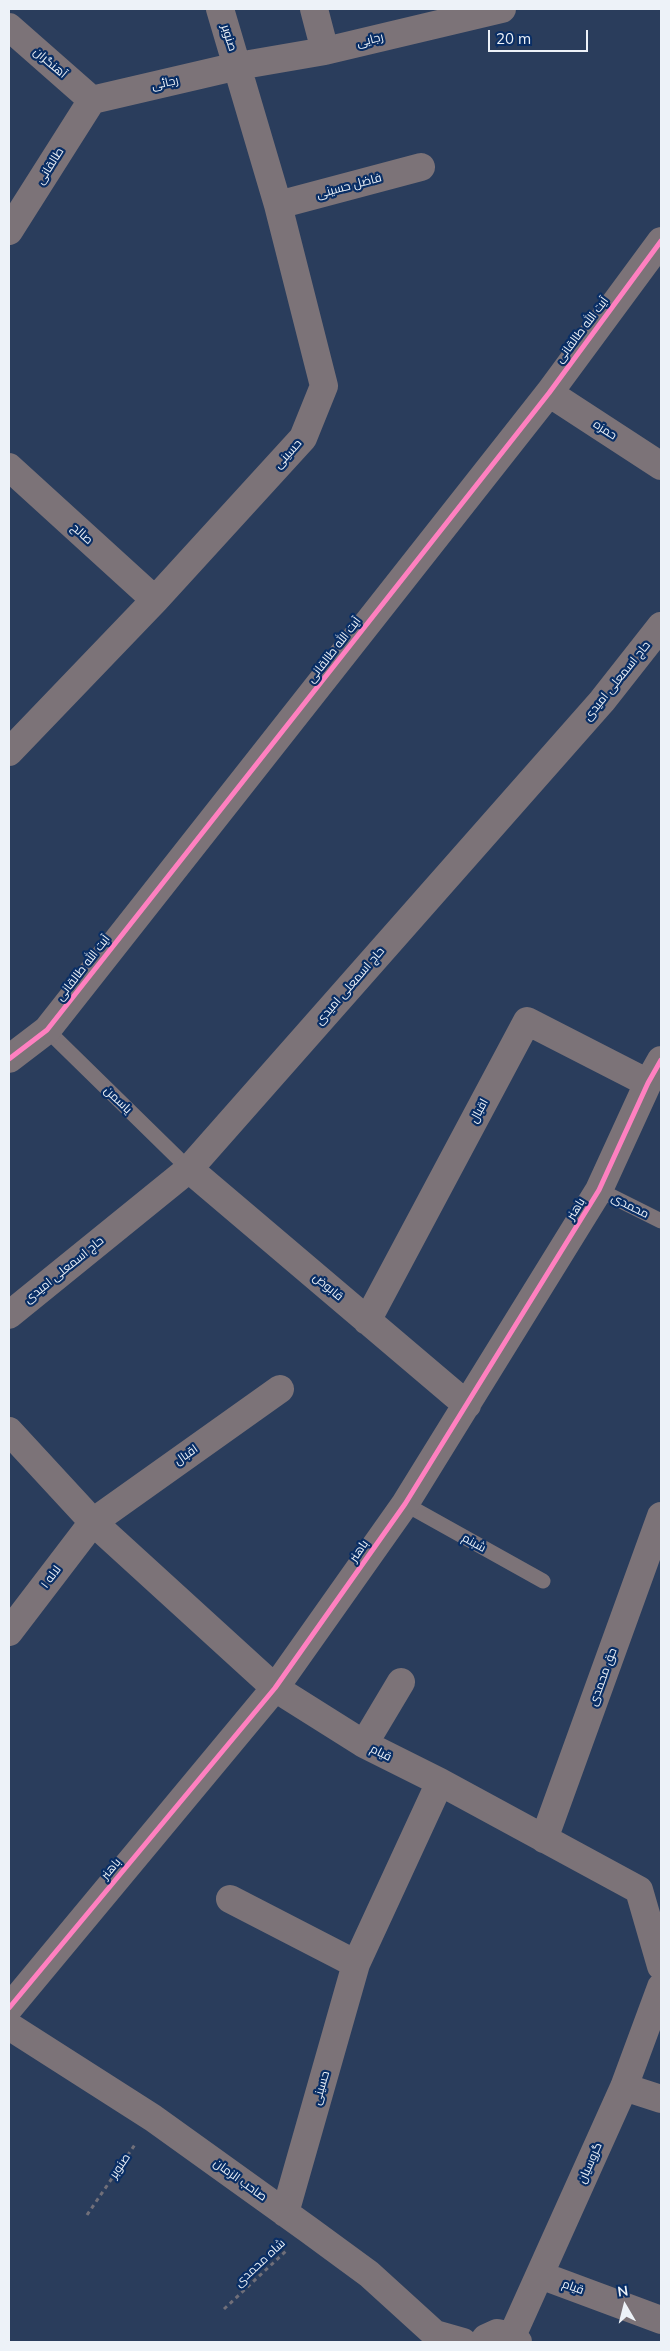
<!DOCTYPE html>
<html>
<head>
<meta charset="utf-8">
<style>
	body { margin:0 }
	#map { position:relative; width:670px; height:2351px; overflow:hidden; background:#2a3d5c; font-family:Mulish,sans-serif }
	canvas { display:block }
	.frame { position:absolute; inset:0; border:10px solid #edf2f8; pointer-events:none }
	.north { position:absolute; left:600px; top:2281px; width:50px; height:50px; -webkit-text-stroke:4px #092e65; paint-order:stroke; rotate:352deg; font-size:14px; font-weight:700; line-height:20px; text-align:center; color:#edf2f8 }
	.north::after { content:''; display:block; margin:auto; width:18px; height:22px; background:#edf2f8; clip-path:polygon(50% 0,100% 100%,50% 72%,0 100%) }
	.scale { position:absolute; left:488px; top:30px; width:100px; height:22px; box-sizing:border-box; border:2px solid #edf2f8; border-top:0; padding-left:6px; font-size:15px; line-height:18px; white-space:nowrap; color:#edf2f8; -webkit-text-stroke:4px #092e65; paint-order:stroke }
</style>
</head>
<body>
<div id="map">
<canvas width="670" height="2351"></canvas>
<div class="frame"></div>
<div class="north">N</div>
<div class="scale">20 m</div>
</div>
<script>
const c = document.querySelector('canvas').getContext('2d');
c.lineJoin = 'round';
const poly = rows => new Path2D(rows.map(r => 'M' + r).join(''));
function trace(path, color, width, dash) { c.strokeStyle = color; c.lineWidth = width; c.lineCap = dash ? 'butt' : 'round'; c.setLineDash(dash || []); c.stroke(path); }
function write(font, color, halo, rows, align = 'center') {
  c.font = font + ' Mulish,Cairo,sans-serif'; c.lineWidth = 4.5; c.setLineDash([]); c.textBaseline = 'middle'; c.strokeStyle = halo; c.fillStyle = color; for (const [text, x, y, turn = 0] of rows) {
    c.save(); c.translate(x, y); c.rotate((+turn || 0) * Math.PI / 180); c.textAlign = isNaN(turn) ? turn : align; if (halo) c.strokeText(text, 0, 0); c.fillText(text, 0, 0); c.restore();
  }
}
trace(poly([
	[87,2215,136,2143],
	[224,2309,286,2251]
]), '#706f79', 3, [4, 4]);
trace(poly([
	[47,1030,189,1169],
	[599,1190,661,1221],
	[405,1504,543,1581]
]), '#7c7378', 15);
trace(poly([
	[314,9,325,51],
	[9,27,92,100],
	[92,100,238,66,325,51,502,9],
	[278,205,421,167],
	[9,231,92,100],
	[549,393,661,466],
	[9,467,155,600],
	[9,752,155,600,303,438,324,386,278,205,220,9],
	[9,1059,47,1030,549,393,661,241],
	[189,1169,467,1405],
	[9,1315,189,1169,602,701,661,626],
	[367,1321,527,1021,648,1083],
	[9,1431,93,1522,275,1688,364,1744,440,1782,639,1890,661,1966],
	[9,1632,93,1522,280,1389],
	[364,1744,401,1682],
	[544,1839,661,1516],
	[230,1899,356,1964],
	[9,2008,275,1688,405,1504,599,1190,648,1083,661,1060],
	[9,2026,153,2118,309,2230,369,2274,435,2334,463,2342],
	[624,2087,661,2099],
	[285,2213,356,1964,440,1782],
	[540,2275,661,2320],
	[512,2336,624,2087,661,1987],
	[483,2342,486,2338,497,2333,512,2336,518,2342]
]), '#7c7378', 28);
trace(poly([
	[9,1059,47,1030,549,393,661,241],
	[9,2008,275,1688,405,1504,599,1190,648,1083,661,1060]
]), '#ff80c0', 5);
write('12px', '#edf2f8', '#092e65', [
	["صنوبر",229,38,73],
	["رجایی",370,40,-14],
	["آهنگران",50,63,41],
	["رجائی",165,83,-13],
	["طالقانی",50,166,-58],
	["فاضل حسینی",349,186,-15],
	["آیت الله طالقانی",582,330,-53],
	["حمزه",605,430,33],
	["حسینی",288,454,-48],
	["صالح",82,534,42],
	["آیت الله طالقانی",334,650,-52],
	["حاج اسمعلی امیدی",617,681,-51],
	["آیت الله طالقانی",83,968,-52],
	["حاج اسمعلی امیدی",350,986,-49],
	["یاسمن",118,1100,44],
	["اقبال",479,1111,-62],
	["محمدی",630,1206,27],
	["باهنر",576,1209,-58],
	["حاج اسمعلی امیدی",64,1270,-39],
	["قابوض",328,1287,40],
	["اقبال",186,1455,-35],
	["شبنم",474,1543,29],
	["باهنر",359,1551,-55],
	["لاله ۱",51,1577,-53],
	["حق محمدی",603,1677,-70],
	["قیام",381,1753,27],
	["باهنر",111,1869,-50],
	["حسینی",321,2088,-74],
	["گروسیان",590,2163,-66],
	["صنوبر",120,2166,-56],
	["صاحب الزمان",240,2180,36],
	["شاه محمدی",260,2263,-43],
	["قیام",573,2287,20]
]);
</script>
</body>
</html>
